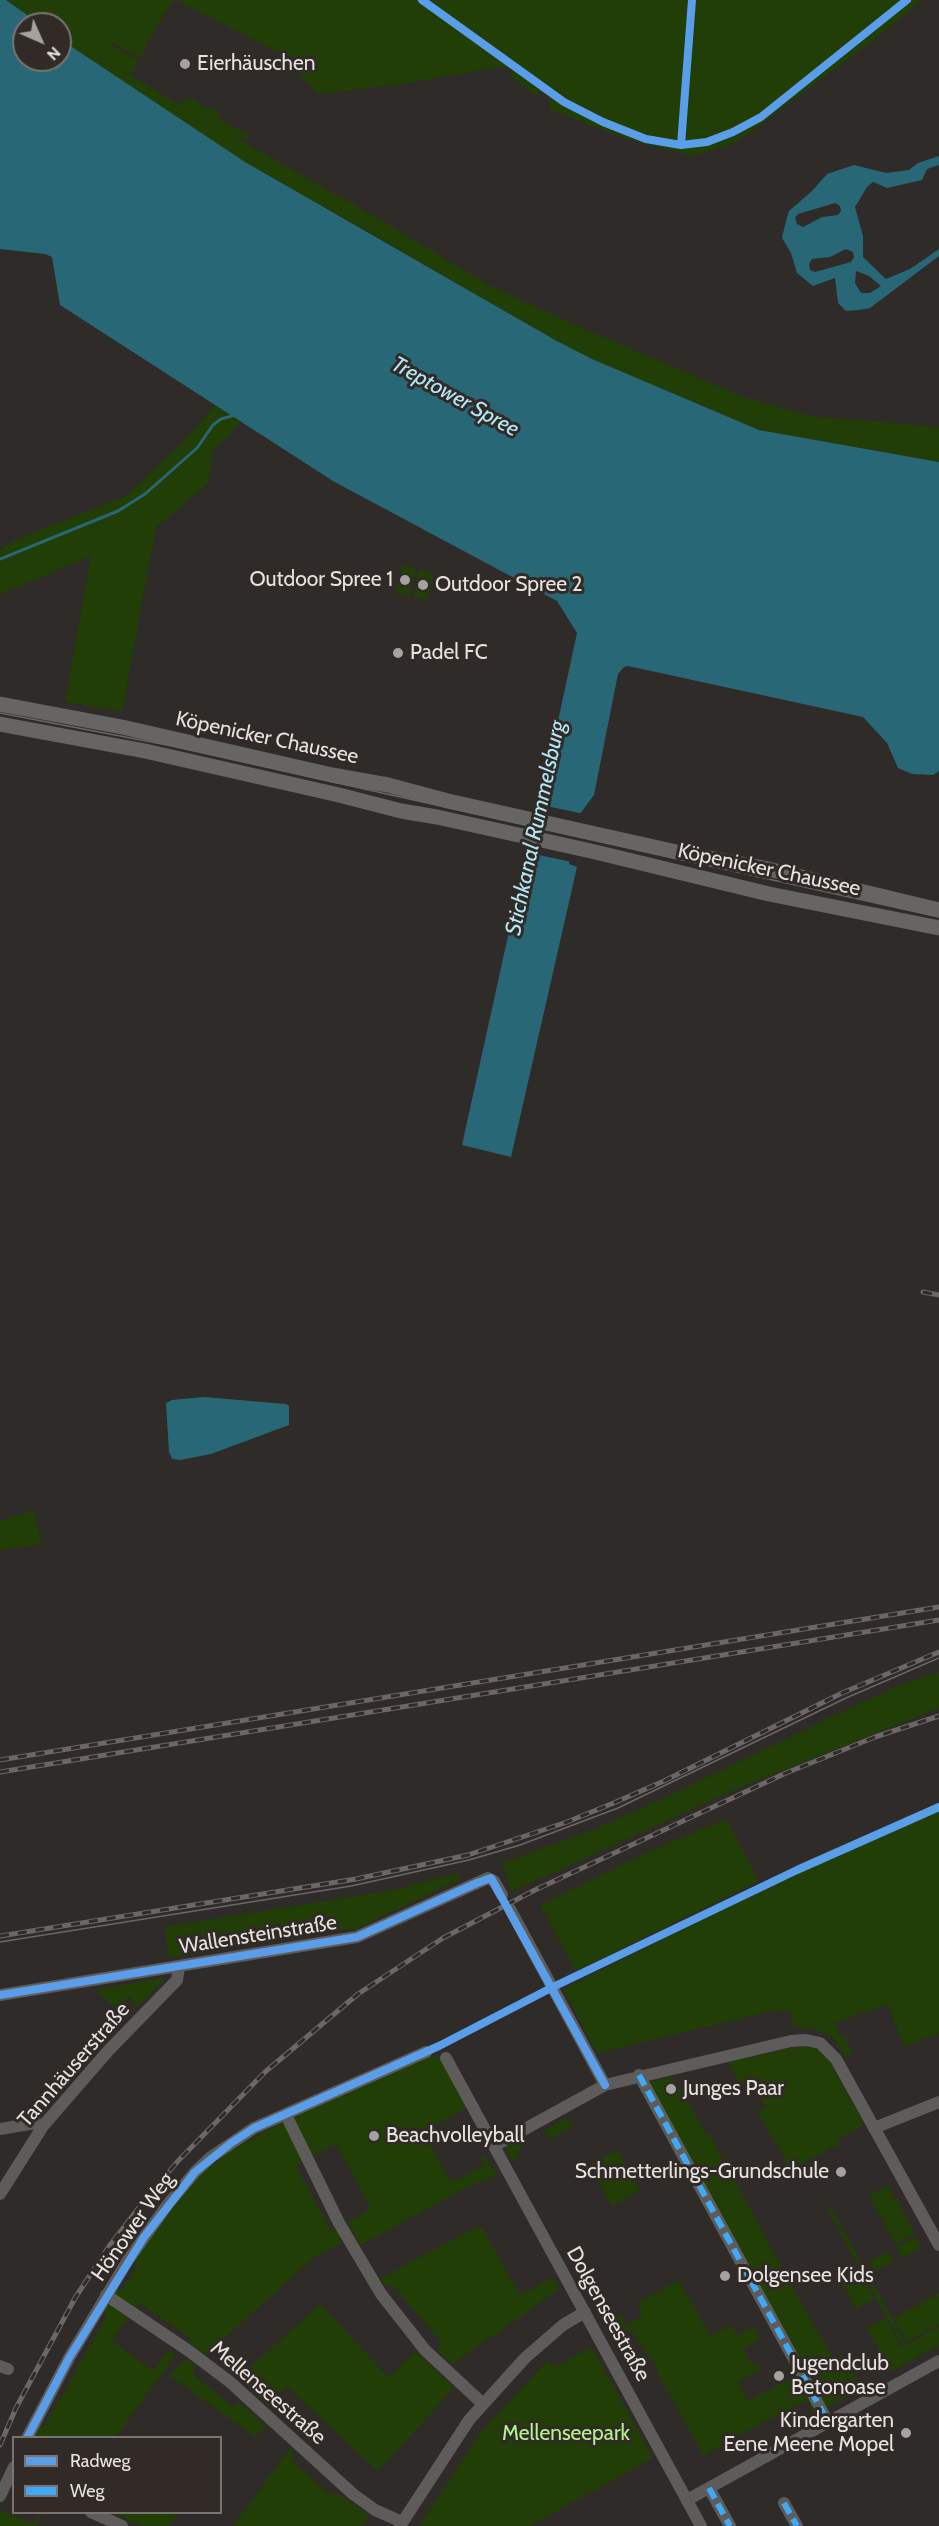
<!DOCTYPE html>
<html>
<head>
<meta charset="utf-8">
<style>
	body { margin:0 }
	#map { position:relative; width:939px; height:2526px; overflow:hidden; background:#2f2b29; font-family:Cabin,sans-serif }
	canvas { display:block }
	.legend { position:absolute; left:12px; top:2436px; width:210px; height:78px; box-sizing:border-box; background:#312a27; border:2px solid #797471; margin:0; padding:8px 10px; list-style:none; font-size:18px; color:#e6e2df }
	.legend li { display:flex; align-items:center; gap:12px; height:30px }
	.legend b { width:30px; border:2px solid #797471 }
	.north { position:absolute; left:12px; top:12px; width:60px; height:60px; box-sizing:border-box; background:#312a27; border:2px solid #797471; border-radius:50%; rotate:135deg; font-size:16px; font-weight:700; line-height:24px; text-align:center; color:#e6e2df }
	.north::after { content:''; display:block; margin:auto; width:21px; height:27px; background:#a6a29f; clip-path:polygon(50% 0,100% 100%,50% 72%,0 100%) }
</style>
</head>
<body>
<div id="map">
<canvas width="939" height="2526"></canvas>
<ul class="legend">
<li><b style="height:8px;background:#5a9eea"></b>Radweg</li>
<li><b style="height:8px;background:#3fa9f5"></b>Weg</li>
</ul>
<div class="north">N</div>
</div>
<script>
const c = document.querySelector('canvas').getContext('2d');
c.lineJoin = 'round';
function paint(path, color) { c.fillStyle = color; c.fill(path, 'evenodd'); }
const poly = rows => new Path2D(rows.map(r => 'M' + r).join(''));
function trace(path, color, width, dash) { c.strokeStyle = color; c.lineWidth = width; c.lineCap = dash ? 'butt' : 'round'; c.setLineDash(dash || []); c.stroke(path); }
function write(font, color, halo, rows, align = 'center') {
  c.font = font + ' Cabin,sans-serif'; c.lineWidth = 6; c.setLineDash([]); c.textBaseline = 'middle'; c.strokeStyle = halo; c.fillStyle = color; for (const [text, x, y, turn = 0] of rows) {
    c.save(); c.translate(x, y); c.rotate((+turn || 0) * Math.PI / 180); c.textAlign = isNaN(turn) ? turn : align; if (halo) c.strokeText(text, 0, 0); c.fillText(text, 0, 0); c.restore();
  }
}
paint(poly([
	[6,0,174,0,146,43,148,45,140,58,110,42,112,46,139,61,130,75,179,105,186,99,192,98,204,108,215,108,222,121,251,135,248,138,234,137,366,211,487,284,573,324,744,397,811,416,939,427,939,462,759,430,592,359,555,340,325,207,316,210,60,39,60,24,40,24],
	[176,0,922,0,885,31,754,130,731,145,692,156,627,139,556,112,550,109,548,97,540,91,536,96,510,76,514,71,500,67,401,84,318,94,279,53],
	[215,405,241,422,213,451,208,484,156,527,122,712,65,702,91,556,0,595,0,550,15,540,126,496,181,444],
	[402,565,416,568,409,596,395,593],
	[419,569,434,573,427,600,413,597],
	[34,1511,42,1544,0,1550,0,1522,12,1516],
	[939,1672,939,1708,741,1787,511,1892,502,1863,585,1833,658,1801,837,1714,904,1683],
	[939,1810,939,2033,904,2047,888,2004,835,2023,840,2037,845,2036,852,2055,845,2057,836,2041,829,2035,811,2028,794,2028,790,2011,784,2012,781,2009,597,2053,563,1989,798,1872],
	[726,1819,759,1881,576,1971,540,1905,652,1850],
	[458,1873,461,1879,358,1928,169,1958,165,1927,393,1890],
	[162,1978,164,1981,137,2007,129,1996,122,2002,128,2008,131,2006,134,2010,126,2018,98,1992,98,1989],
	[800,2046,813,2048,827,2057,863,2122,862,2126,837,2140,839,2144,791,2170,757,2111,765,2107,753,2084,739,2084,728,2062],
	[431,2055,440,2058,468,2107,423,2132,449,2178,454,2181,484,2165,481,2158,485,2155,497,2175,465,2188,360,2246,348,2222,371,2209,336,2144,316,2155,310,2154,294,2118,297,2114],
	[672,2076,707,2135,709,2134,815,2328,833,2358,842,2354,862,2390,825,2408,646,2083],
	[567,2118,572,2129,568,2131,566,2129,549,2140,544,2131],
	[279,2123,283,2123,305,2161,295,2166,331,2230,338,2230,342,2236,338,2238,341,2243,312,2259,206,2355,190,2344,190,2338,140,2303,134,2310,114,2296,115,2288,121,2291,138,2266,133,2261,171,2208,195,2180,227,2153],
	[523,2134,526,2140,517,2155,519,2158,512,2160,504,2145],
	[617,2150,640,2191,612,2206,589,2165],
	[888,2185,915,2234,895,2244,869,2195],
	[830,2206,905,2342,901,2344,827,2208],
	[478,2226,483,2229,520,2295,550,2279,556,2280,560,2288,492,2338,490,2336,453,2365,438,2351,440,2344,439,2340,394,2286,386,2286,380,2281,383,2277],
	[915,2237,921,2248,902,2258,896,2247],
	[888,2251,894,2261,875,2271,870,2261],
	[856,2266,874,2299,856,2309,838,2276],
	[679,2280,710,2336,731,2325,737,2336,753,2327,757,2333,760,2339,743,2349,753,2366,759,2363,762,2368,738,2382,748,2401,798,2374,818,2411,813,2414,809,2402,805,2401,722,2444,722,2446,704,2456,657,2373,658,2372,649,2354,646,2355,632,2330,615,2339,605,2320,619,2313,626,2325,643,2316,637,2303],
	[939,2293,939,2324,907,2341,894,2318],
	[107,2304,124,2311,126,2316,126,2321,112,2341,153,2371,169,2349,176,2354,116,2437,32,2438,38,2423,45,2426,107,2315,102,2311],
	[320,2304,388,2377,416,2351,454,2388,378,2471,286,2386,269,2407,238,2378],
	[885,2318,901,2347,939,2326,939,2345,891,2372,867,2328],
	[592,2347,653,2458,530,2526,419,2526,481,2432,548,2360,555,2367],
	[184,2359,194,2365,193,2371,195,2376,233,2407,239,2402,266,2426,255,2437,170,2376],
	[290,2448,293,2450,292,2460,330,2495,337,2493,370,2516,362,2526,233,2526],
	[0,2510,33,2524,38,2513,42,2513,36,2526,0,2526],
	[113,2513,178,2513,169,2526,142,2526]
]), '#203e06');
paint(poly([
	[0,0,6,0,40,24,24,24,24,60,60,60,60,39,245,162,555,340,592,359,759,430,939,462,939,771,933,775,912,774,898,768,887,743,863,717,628,666,624,667,618,674,594,795,580,814,569,864,577,867,511,1157,462,1145,526,854,538,856,549,804,545,781,577,633,557,601,333,481,60,305,52,257,45,254,0,249],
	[939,156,939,165,927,169,922,180,887,188,873,182,867,187,855,207,863,236,863,257,886,279,910,269,939,249,939,256,870,308,859,310,846,311,838,303,835,278,813,286,797,273,791,253,782,238,786,221,789,211,812,191,827,174,854,165,886,173,909,170,918,163],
	[835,203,840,206,841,211,838,215,822,217,803,227,797,224,795,218,798,214],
	[846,249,853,252,854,257,851,262,815,272,810,270,809,264,812,259,830,257],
	[856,271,869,276,881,286,870,293,861,293,855,283],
	[204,1397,286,1404,289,1406,289,1425,211,1454,180,1460,172,1459,169,1452,166,1403,172,1400]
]), '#286775');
paint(poly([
	[546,806,584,814,572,862,524,852,535,853]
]), '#2f2b29');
trace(poly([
	[0,559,118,511,145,494,197,448,213,425,221,419,232,416]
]), '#286775', 3);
trace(poly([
	[510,1909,605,2085],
	[0,1995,357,1937,488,1878,494,1881,502,1895],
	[446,2058,701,2526],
	[639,2075,828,2422],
	[286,2115,339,2223,381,2294,425,2350,483,2404],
	[874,2128,939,2102],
	[0,2129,35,2123,43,2126],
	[494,2146,605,2085,791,2041,806,2040,820,2043,836,2059,939,2245],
	[0,2194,43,2126,108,2051,177,1980,179,1967],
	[106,2295,189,2351,230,2382,353,2494,375,2510,402,2522],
	[0,2366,8,2369],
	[27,2438,69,2358,128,2260,168,2204,195,2172,211,2157,254,2128,426,2052],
	[709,2488,730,2526],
	[0,2496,14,2467],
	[687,2500,939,2361],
	[784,2503,797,2526],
	[91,2512,122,2526],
	[400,2526,469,2420,525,2358,563,2325,585,2312]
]), '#5d5c5b', 12);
trace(poly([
	[0,704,122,727,332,775,388,785,448,801,681,853,768,869,939,910],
	[0,724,145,751,339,795,401,811,437,817,591,851,769,894,939,928]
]), '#666564', 15);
trace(poly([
	[0,713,167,745,939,917],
	[0,1942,351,1886,469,1860,520,1845,618,1808,846,1698,939,1658]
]), '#6a6766', 1.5);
const rail = poly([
	[923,1292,939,1295],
	[0,1760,939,1607],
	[0,1772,939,1620],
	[0,1936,356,1879,468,1855,567,1822,616,1802,664,1781,842,1693,939,1652],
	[0,2445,16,2408,75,2298,110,2245,144,2201,178,2161,265,2072,358,1994,443,1938,535,1890,786,1773,875,1737,939,1716]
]);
trace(rail, '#6a6766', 5);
trace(rail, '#312a27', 3, [9]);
trace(poly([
	[639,2075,828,2422],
	[709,2488,730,2526],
	[784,2503,797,2526]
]), '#3fa9f5', 6, [12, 6]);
trace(poly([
	[422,0,564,102,603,122,646,139,681,145,707,142,733,132,761,117,907,0],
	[681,145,692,0],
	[0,1995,357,1937,477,1883,491,1878,605,2085],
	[27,2438,69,2358,144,2237,195,2172,231,2143,254,2128,439,2046,553,1987,797,1870,939,1807]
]), '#5a9eea', 8);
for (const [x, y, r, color] of [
	[185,64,6,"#a6a29f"],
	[405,580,6,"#a6a29f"],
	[423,585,6,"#a6a29f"],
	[398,653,6,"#a6a29f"],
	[671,2089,6,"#a6a29f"],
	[374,2136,6,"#a6a29f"],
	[841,2172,6,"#a6a29f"],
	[725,2276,6,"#a6a29f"],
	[779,2376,6,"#a6a29f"],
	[906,2433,6,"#a6a29f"]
]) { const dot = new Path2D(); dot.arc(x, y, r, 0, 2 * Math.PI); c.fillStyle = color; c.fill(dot); trace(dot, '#312a27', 2); }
write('21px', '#e6e2df', '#312a27', [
	["Eierhäuschen",197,64],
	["Outdoor Spree 1",393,580,"right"],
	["Outdoor Spree 2",435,585],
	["Padel FC",410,653],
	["Junges Paar",683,2089],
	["Beachvolleyball",386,2136],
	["Schmetterlings-Grundschule",829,2172,"right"],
	["Dolgensee Kids",737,2276],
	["Jugendclub",791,2364],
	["Betonoase",791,2388],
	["Kindergarten",894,2421,"right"],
	["Eene Meene Mopel",894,2445,"right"]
], 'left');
write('21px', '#e6e2df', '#312a27', [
	["Köpenicker Chaussee",267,738,12],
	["Köpenicker Chaussee",769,870,12],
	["Wallensteinstraße",258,1935,-9],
	["Tannhäuserstraße",74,2065,-49],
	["Hönower Weg",133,2227,-55],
	["Dolgenseestraße",608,2314,61],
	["Mellenseestraße",268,2393,41]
]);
write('21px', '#b1f48b', '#312a27', [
	["Mellenseepark",566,2434]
]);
write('italic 22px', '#afe7f5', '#312a27', [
	["Treptower Spree",455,397,29],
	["Stichkanal Rummelsburg",536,828,-78]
]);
</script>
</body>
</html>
